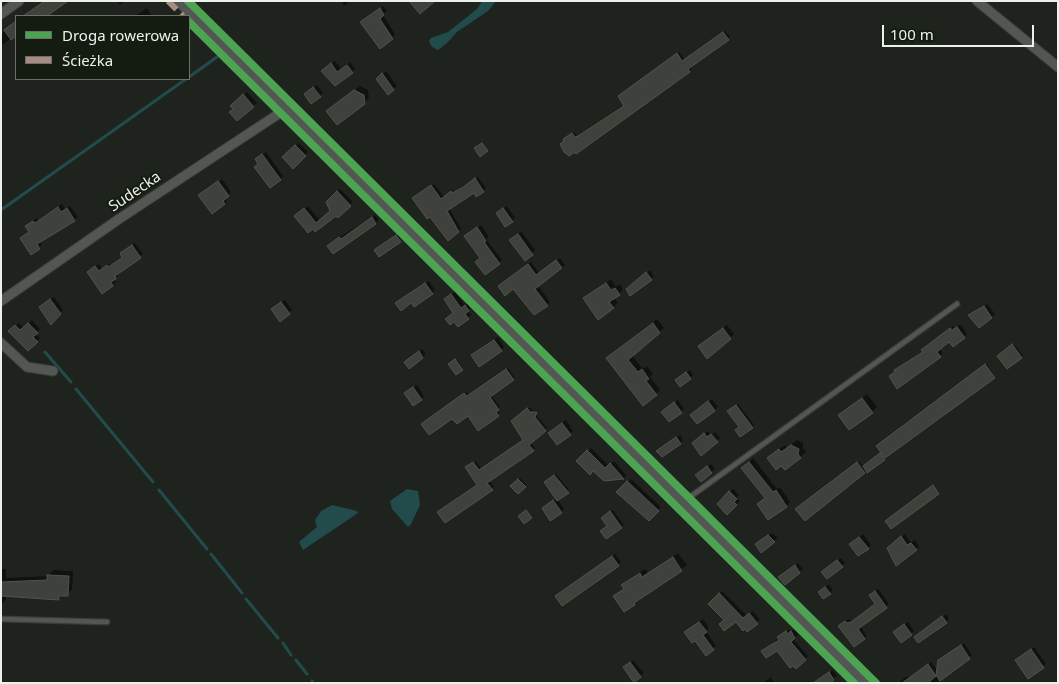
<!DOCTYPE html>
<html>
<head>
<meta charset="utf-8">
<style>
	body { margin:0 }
	#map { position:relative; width:1059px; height:684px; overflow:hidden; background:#1f231d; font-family:"Noto Sans",sans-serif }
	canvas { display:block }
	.frame { position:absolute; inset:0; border:2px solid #ecf1eb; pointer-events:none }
	.legend { position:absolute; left:15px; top:15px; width:175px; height:65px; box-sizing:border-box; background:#141c12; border:1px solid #6a7169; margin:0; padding:6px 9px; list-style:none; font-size:15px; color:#ecf1eb }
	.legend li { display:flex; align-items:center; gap:10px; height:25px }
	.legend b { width:25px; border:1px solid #6a7169 }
	.scale { position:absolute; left:882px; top:25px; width:152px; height:22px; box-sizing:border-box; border:2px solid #ecf1eb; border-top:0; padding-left:6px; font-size:15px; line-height:18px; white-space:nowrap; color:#ecf1eb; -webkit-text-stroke:4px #141c12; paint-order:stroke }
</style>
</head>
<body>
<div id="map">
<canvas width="1059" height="684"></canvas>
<div class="frame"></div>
<ul class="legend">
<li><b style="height:6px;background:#4ca352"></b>Droga rowerowa</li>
<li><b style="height:6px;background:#a88b81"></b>Ścieżka</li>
</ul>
<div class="scale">100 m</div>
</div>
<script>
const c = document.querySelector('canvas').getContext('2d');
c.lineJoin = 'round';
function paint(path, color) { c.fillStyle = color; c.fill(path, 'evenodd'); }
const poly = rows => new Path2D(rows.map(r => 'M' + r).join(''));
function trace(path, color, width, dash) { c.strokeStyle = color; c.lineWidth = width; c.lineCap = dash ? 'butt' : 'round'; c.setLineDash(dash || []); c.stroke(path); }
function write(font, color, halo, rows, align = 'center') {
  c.font = font + ' "Noto Sans",sans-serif'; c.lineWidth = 4; c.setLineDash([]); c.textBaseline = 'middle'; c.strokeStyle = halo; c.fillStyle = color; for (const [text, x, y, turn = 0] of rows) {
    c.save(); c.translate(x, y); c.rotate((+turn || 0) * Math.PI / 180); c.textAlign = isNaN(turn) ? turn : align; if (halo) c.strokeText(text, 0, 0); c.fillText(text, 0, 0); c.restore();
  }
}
paint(poly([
	[482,1,496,1,488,11,457,32,447,43,438,50,432,47,429,41,431,38,448,32,477,9],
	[407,489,418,491,420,505,411,524,408,527,392,509,390,501],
	[332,505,357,511,358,513,303,550,299,542,317,527,315,520,321,511]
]), '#224c4c');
paint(poly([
	[117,1,124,1,120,5],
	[341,1,351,1,344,6],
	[383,6,387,11,383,15,395,34,392,38,365,19],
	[147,8,152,16,135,16],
	[16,23,16,35,2,45,3,47,1,49,1,34],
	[725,31,730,37,689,66,691,69,689,71,577,152,567,137,574,132,577,136,581,134,626,105,621,94,679,52,685,60],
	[335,61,341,69,350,62,355,69,335,84,325,68],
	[386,71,397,86,388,93,378,79],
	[317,85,323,93,320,96,309,91],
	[360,86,368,90,369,98,364,103,333,106],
	[247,92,257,103,253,106,235,108,232,106],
	[299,143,308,152,293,167,284,157],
	[266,152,283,176,280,179,259,163,260,156],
	[478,177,486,188,477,195,474,191,449,208,461,229,448,239,416,196,434,184,444,197,454,190,455,192,466,186],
	[222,179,231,192,225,198,227,201,225,204,203,193],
	[340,189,353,202,338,216,336,215,315,230,298,213,308,206,320,221,332,211,327,202],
	[62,204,65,209,70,206,78,217,40,241,42,245,39,248,30,232,30,223,37,218,38,220],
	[507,206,515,218,512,221,501,210],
	[375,215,379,220,375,223,334,253,332,242],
	[481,225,489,237,486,239,502,260,499,263,481,258,469,233],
	[521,231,535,250,525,259,511,240],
	[400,233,403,237,380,255,379,247],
	[135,243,143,254,117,273,119,275,114,279,116,282,113,285,92,269,99,264,102,269,111,263,112,265,124,257,124,250],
	[560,258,565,265,538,286,550,302,547,305,502,284,531,262,539,273],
	[650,270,654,276,651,279,630,286],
	[611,279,616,287,620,284,623,290,614,298,618,303,613,307,585,298],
	[429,281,435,290,432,293,400,300],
	[455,292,465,306,468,303,471,307,468,310,471,315,468,318,455,312,448,296],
	[54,297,63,310,51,323,43,304],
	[285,300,292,310,289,313,275,306],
	[987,304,995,314,991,317,969,315],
	[657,319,664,328,632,355,643,369,647,366,653,374,650,377,660,390,656,394,607,358],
	[32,320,40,329,35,334,40,338,28,350,10,331,19,323,24,328],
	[960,324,967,334,953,346,949,340,939,348,943,353,940,356,890,377,908,360,909,362,924,352,926,347,953,326,955,328],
	[727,325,734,334,707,357,702,343],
	[498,337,504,347,501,350,476,352],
	[1014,344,1023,356,1007,368,998,356],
	[422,349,426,354,409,367,409,359],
	[457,359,463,368,462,369,451,363],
	[987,364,995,377,868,471,799,508,859,461,863,467,882,452,879,445],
	[508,368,515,378,491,395,500,407,497,410,500,413,498,415,468,414,424,422,467,392,469,396],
	[690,370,693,375,690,378,680,377],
	[417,385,424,396,421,399,409,390],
	[867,394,877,407,872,412,840,415],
	[712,399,718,407,698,422,695,412],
	[678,400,684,409,669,421,666,409],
	[738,404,754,425,752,427,741,427,731,409],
	[530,407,533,411,538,410,536,415,547,428,530,442,535,448,489,480,494,487,492,489,478,485,469,466,476,461,481,469,524,440,515,419],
	[566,420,573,431,570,434,553,430],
	[708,431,711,435,715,432,720,438,717,441,696,440],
	[680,435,683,440,680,443,661,448],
	[797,440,803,443,803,448,806,452,800,457,774,453,785,445,787,448],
	[591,448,609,466,614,461,626,475,624,478,605,480,593,470,578,461],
	[753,458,777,489,780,487,790,502,786,506,758,504,766,497,743,468],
	[711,464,715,469,701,480,700,472],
	[556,474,569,490,557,499,564,509,561,512,546,505,556,498,547,481],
	[520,478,526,485,518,492,512,486],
	[631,479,661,507,649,519,618,492],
	[733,489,739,495,736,498,740,501,727,513,719,504],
	[613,510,624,525,621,527,608,525,605,515],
	[772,533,778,538,761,551,760,541],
	[863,534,871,545,868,548,854,541],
	[905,534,911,543,915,540,919,546,916,550,888,549],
	[678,553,687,565,634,604,615,596,624,588,623,585,628,580,645,569,648,573],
	[615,554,621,562,618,565,560,593],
	[841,558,845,563,842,566,826,569],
	[798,563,803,569,785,583,783,574],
	[1,569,6,569,6,578,48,576,53,570,73,571,72,590,58,599,6,595,6,600,1,605],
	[829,584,833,590,830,593,823,589],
	[878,589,889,604,860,626,867,636,864,638,842,624,849,619,850,621,855,620,877,604,873,592],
	[722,591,747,616,753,611,760,620,746,628,737,620,725,620,709,604],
	[946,614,949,619,946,622,918,634],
	[703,619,709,628,706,631,716,646,706,654,689,629],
	[908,622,914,631,911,634,898,629],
	[789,629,791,632,794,629,798,635,793,639,808,656,796,668,777,649,766,649],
	[964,643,972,655,938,680,940,683,898,683,907,676,909,678,931,662,938,671,939,660],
	[1034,647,1046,664,1028,677,1019,657],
	[633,660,644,673,640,676,627,664],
	[833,670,837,676,833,679,828,683,820,679],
	[771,677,774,683,763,683]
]), '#0007');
trace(poly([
	[189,77,217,57],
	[1,210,186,79],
	[45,352,71,382],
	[76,389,153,482],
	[159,490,207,549],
	[211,554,242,593],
	[246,599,278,638],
	[283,643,291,655],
	[296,660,307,674],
	[312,681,313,683]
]), '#224c4c', 3);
const building = poly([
	[45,1,68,1,47,16,23,16,45,1],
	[409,1,435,1,420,14,409,1],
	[380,8,384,15,380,19,393,39,380,49,360,22,380,8],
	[16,21,16,36,11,40,4,30,16,21],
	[723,32,729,40,688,69,690,72,576,154,575,152,569,156,564,152,560,144,564,141,563,139,572,133,575,137,578,136,624,106,618,96,677,53,682,61,723,32],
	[331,63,337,72,347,65,353,73,335,86,321,71,331,63],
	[382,73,394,90,388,95,376,79,382,73],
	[313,87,321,97,311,104,304,94,313,87],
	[354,90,364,95,365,104,337,125,326,111,354,90],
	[243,94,254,107,237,121,229,112,233,109,230,106,243,94],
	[482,143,488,151,480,157,474,148,482,143],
	[295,145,306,156,293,169,282,157,295,145],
	[262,154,281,180,270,188,254,167,258,164,255,159,262,154],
	[475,178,484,192,476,197,474,193,447,211,459,232,448,241,430,217,427,219,412,198,431,185,441,199,451,191,452,193,462,188,475,178],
	[218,181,229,196,223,201,225,204,212,214,198,195,218,181],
	[337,191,351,206,338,218,336,216,315,232,313,229,308,233,294,216,304,208,316,223,330,211,326,202,337,191],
	[58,207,61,212,67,208,75,221,37,244,40,249,31,255,20,238,29,232,25,226,33,221,35,223,58,207],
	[503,208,513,222,505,227,496,213,503,208],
	[372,217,376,224,333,254,327,246,339,237,341,239,372,217],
	[477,227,486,241,484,242,500,264,485,275,475,262,480,258,464,236,477,227],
	[518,234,533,255,525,261,509,240,518,234],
	[396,235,401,242,379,257,374,250,396,235],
	[132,245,141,258,115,276,116,279,111,282,113,286,102,294,87,272,95,266,99,271,107,265,108,267,122,258,120,253,132,245],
	[556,260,562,268,535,289,548,306,534,315,513,289,505,296,498,286,528,264,536,275,556,260],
	[646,272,652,280,630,296,626,289,646,272],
	[425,283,433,294,414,307,411,303,401,311,395,303,425,283],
	[606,283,611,290,615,288,620,295,609,302,614,308,598,320,583,298,606,283],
	[451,294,461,308,465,305,469,311,465,314,469,319,458,327,454,322,450,325,445,319,453,313,444,299,451,294],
	[50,299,61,314,51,325,39,307,50,299],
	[281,302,290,314,280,322,271,309,281,302],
	[984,306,992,318,979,328,968,315,984,306],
	[28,323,38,333,33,337,38,342,28,351,8,331,15,325,20,330,28,323],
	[653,323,660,333,628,360,638,372,642,369,649,379,646,381,657,395,643,406,606,358,653,323],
	[957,327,965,338,953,347,949,342,937,352,941,357,897,389,889,376,895,372,894,370,923,352,921,350,950,328,952,330,957,327],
	[723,328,731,339,707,359,698,346,723,328],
	[494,340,502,351,479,367,471,355,494,340],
	[1012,344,1022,358,1007,369,997,356,1012,344],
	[419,351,423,358,409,369,404,362,419,351],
	[455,359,463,370,456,375,448,364,455,359],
	[985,364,995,378,885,458,876,446,985,364],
	[506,369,514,380,490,397,499,410,496,412,499,416,478,431,468,416,457,424,452,419,429,435,421,424,464,393,467,396,506,369],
	[686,372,691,379,680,387,675,380,686,372],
	[413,387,422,400,413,406,404,393,413,387],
	[862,398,873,413,849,430,838,415,862,398],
	[708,401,715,411,697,424,690,415,708,401],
	[674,402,682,413,669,422,661,412,674,402],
	[736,405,753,428,740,437,735,430,739,427,727,411,736,405],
	[527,408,530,412,537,412,535,417,546,431,529,445,534,451,487,483,493,490,445,523,437,512,477,485,465,467,473,462,479,470,523,440,511,421,527,408],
	[562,423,571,435,557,445,548,433,562,423],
	[704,433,707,437,711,434,718,442,701,456,692,443,704,433],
	[676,437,681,444,662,457,656,451,676,437],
	[791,445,799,449,798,454,801,458,785,470,781,466,776,470,767,458,779,449,781,452,791,445],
	[587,450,605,468,610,463,624,479,604,481,593,471,590,475,576,461,587,450],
	[880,453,885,460,867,473,863,466,880,453],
	[749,462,773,492,776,490,787,507,768,520,757,504,765,498,741,468,749,462],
	[857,462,865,473,805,521,795,509,857,462],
	[707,466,712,473,701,482,695,475,707,466],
	[554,475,569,493,557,501,544,482,554,475],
	[518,479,526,487,518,494,510,486,518,479],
	[627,481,659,511,649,521,616,492,627,481],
	[933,485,939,494,891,529,885,521,933,485],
	[729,491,737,499,734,502,737,505,727,515,717,504,729,491],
	[553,500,562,513,550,521,542,508,553,500],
	[526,510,532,518,524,524,518,516,526,510],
	[610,511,622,528,606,539,600,531,607,526,601,518,610,511],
	[768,535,775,542,761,553,755,544,768,535],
	[901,536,907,545,911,543,917,550,896,566,887,548,901,536],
	[859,537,869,549,858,556,849,544,859,537],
	[612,556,619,566,562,606,555,596,612,556],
	[673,557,682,571,634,603,635,605,624,612,613,596,624,589,621,585,640,573,642,577,673,557],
	[837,560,843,567,827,579,821,572,837,560],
	[795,565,800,573,785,585,778,577,795,565],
	[47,575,69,576,68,596,59,596,59,600,1,596,1,582,47,580,47,575],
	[825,587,831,594,823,599,818,592,825,587],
	[875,591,887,608,858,629,865,639,854,647,838,626,845,621,847,623,851,622,875,604,869,595,875,591],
	[719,593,743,618,749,613,758,624,747,632,745,629,743,631,736,622,724,631,719,624,724,620,708,604,719,593],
	[942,616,947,623,918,643,914,637,942,616],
	[699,622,707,632,703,635,714,650,706,656,695,641,692,643,684,632,699,622],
	[904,624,912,635,901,643,893,632,904,624],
	[786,631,787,634,791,631,795,638,791,642,806,660,796,669,793,666,790,668,777,651,766,658,761,651,779,640,777,637,786,631],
	[961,645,970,659,940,681,936,675,938,660,961,645],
	[1031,649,1044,668,1028,679,1015,660,1031,649],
	[630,662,641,677,634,683,623,667,630,662],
	[928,664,936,676,928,683,902,683,928,664],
	[829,672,834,680,830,683,813,683,829,672]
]);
paint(building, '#3f413c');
trace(building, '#51534d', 1);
const service = poly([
	[683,502,957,304],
	[1,619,107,622]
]);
const minor = poly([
	[178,1,865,683],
	[977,1,1058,67],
	[1,14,19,1],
	[1,301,119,219,286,109],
	[1,343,27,367,53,371]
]);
trace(service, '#3a3d39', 7);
trace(minor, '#3a3d39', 11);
trace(service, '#535653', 4.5);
trace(minor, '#535653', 9);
trace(poly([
	[168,1,183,16]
]), '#a88b81', 6, [12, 6]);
trace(poly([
	[188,1,876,683],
	[189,22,854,683]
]), '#4ca352', 8);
write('15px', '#ecf1eb', '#141c12', [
	["Sudecka",135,192,-34]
]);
</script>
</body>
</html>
